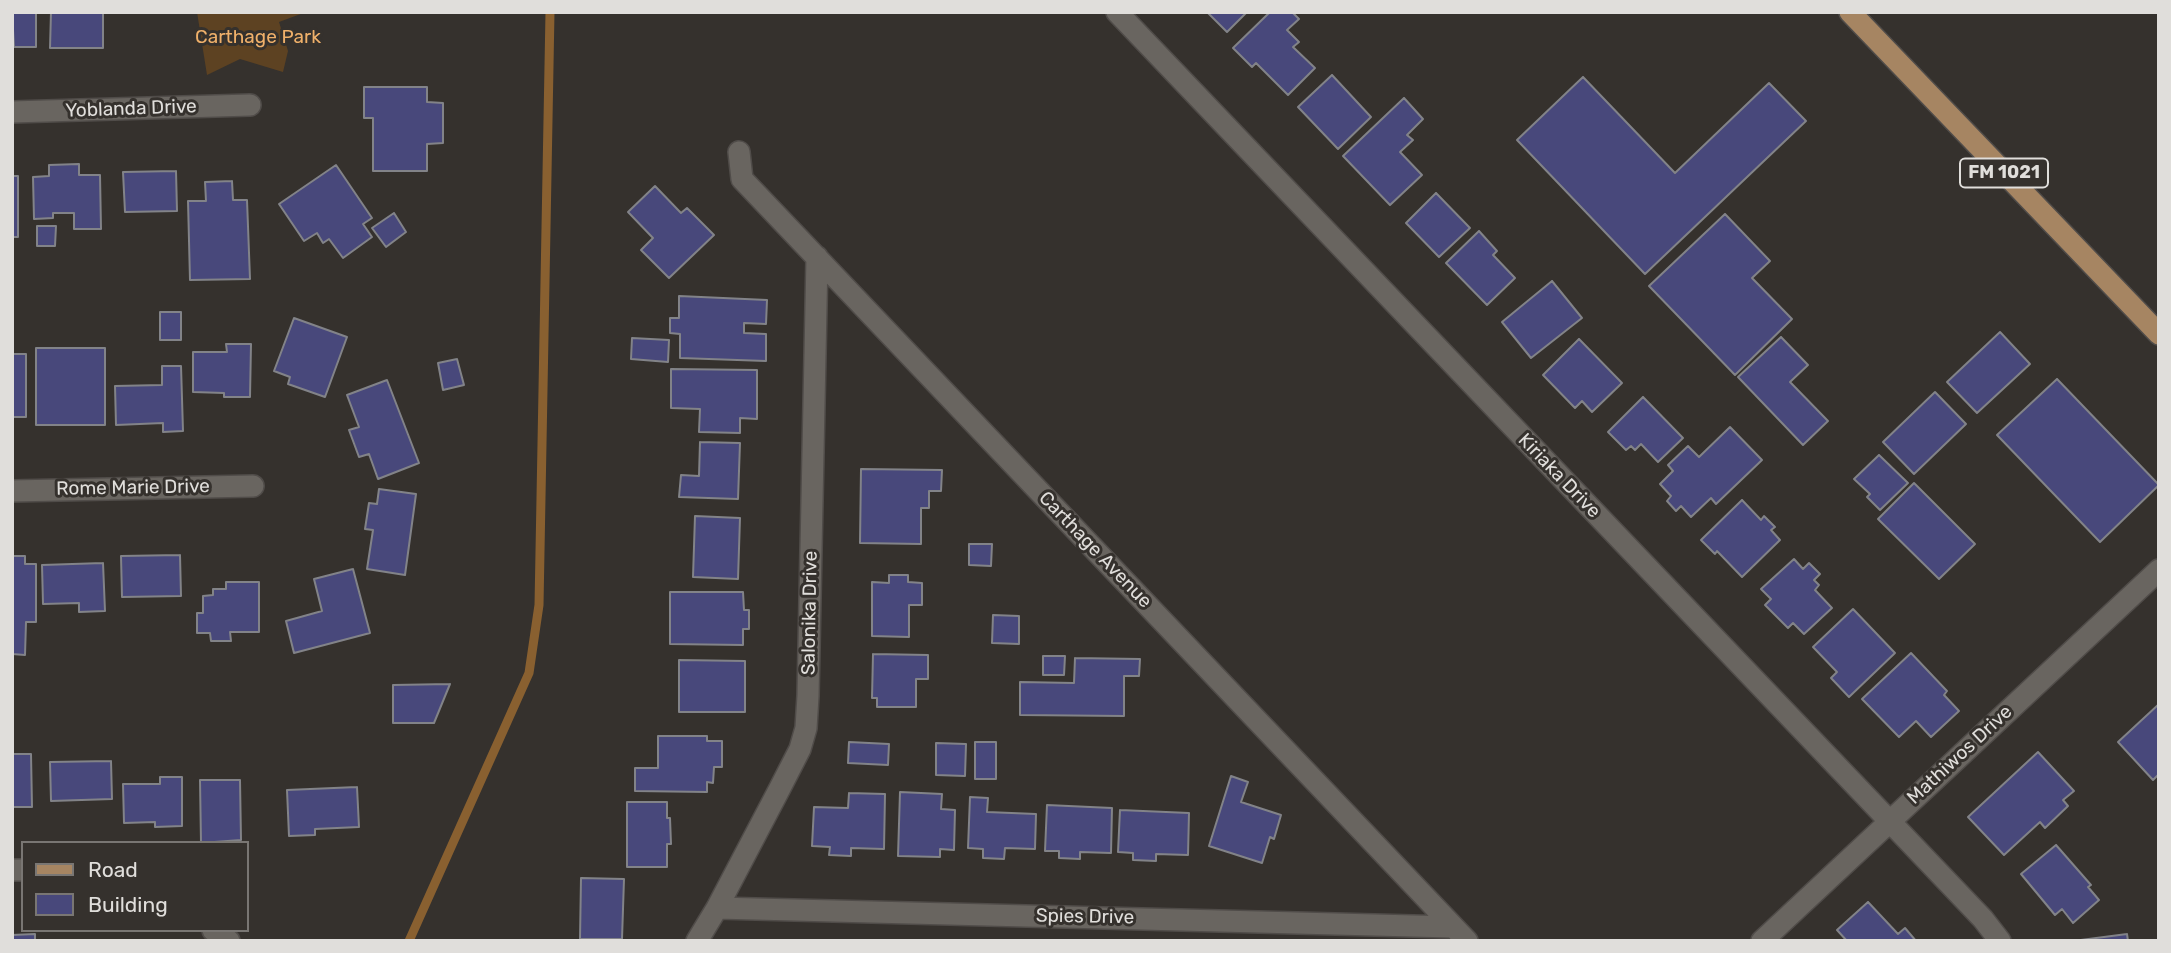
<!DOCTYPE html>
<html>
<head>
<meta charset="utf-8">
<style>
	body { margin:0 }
	#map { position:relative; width:2171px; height:953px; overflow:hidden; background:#35312d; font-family:Rubik,sans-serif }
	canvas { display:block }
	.frame { position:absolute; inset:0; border:14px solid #e0dedb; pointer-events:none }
	.legend { position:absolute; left:21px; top:841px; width:228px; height:91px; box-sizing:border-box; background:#35312d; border:2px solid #797673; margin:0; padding:9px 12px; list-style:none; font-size:21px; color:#e0dedb }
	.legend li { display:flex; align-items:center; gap:14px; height:35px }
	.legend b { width:35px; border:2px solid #797673 }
</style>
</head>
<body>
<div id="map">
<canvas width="2171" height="953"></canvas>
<div class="frame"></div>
<ul class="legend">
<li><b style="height:9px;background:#a68562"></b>Road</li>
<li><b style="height:19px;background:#48487b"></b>Building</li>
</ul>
</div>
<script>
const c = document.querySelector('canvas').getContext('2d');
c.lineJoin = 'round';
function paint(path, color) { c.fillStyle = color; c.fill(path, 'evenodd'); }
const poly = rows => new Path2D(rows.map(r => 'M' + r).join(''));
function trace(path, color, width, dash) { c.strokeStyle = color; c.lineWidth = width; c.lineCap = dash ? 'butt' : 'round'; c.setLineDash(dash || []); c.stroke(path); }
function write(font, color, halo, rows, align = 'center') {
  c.font = font + ' Rubik,sans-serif'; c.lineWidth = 6; c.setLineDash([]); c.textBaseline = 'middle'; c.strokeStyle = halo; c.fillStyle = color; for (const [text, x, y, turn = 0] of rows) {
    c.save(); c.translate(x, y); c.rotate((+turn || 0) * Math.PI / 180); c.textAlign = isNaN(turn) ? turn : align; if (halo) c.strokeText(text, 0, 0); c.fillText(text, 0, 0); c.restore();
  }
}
paint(poly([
	[197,12,306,12,279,22,288,51,283,72,240,59,207,75]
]), '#5d4222');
trace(poly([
	[409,941,529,673,539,605,550,12]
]), '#896030', 9);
const building = poly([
	[12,12,36,12,36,47,14,47,12,12],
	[51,12,103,12,103,48,50,48,51,12],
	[1207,12,1247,12,1227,32,1207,12],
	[1270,12,1292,12,1299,19,1287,30,1299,42,1293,47,1315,68,1288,95,1256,63,1252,67,1233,48,1270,12],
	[1332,75,1371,117,1338,149,1298,107,1332,75],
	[1583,77,1675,173,1769,83,1806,121,1645,274,1517,140,1583,77],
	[364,87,427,87,427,102,443,103,443,143,427,144,427,171,373,171,373,118,364,118,364,87],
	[1404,98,1423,119,1407,135,1413,140,1400,152,1422,175,1390,205,1343,156,1404,98],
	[79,164,79,175,100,175,101,229,74,229,74,213,53,213,53,218,34,219,33,177,49,176,49,165,79,164],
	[336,165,372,218,363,224,372,237,343,258,329,239,323,243,317,233,304,241,279,204,336,165],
	[176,171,177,211,125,212,123,172,176,171],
	[12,176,18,176,18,237,12,237,12,176],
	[232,181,233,200,247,200,250,279,190,280,188,201,206,201,205,182,232,181],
	[655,186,681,213,687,208,714,235,669,278,641,250,653,238,628,212,655,186],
	[1436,193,1470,228,1439,257,1406,223,1436,193],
	[394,213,406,232,386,247,372,228,394,213],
	[1725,214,1770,261,1752,278,1792,319,1735,375,1649,286,1725,214],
	[37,226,56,226,55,246,37,246,37,226],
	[1479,231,1497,251,1493,255,1515,278,1487,305,1446,263,1479,231],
	[1552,281,1582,318,1531,358,1502,322,1552,281],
	[679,296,767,300,766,324,744,323,744,333,766,334,766,361,680,358,680,334,670,333,670,318,679,318,679,296],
	[160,312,181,312,181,340,160,340,160,312],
	[294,318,347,337,325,397,288,384,290,377,274,371,294,318],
	[2000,332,2030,364,1977,413,1947,382,2000,332],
	[1781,337,1808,365,1790,382,1828,421,1803,445,1738,377,1781,337],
	[632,338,669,340,668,362,631,359,632,338],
	[1579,339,1622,383,1592,412,1582,401,1575,408,1543,375,1579,339],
	[226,344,251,344,250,397,224,397,224,393,193,392,193,352,227,352,226,344],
	[36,348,105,348,105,425,36,425,36,348],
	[12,354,26,354,26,417,12,417,12,354],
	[457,359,464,385,443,390,438,363,457,359],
	[162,366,181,366,183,431,163,432,163,423,116,425,115,386,162,385,162,366],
	[671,369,757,370,757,419,740,418,740,433,699,432,700,409,671,408,671,369],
	[2057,379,2159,485,2100,542,1997,435,2057,379],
	[387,380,419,463,378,479,369,454,359,457,349,430,359,427,347,395,387,380],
	[1935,392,1966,424,1914,474,1883,442,1935,392],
	[1643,397,1683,438,1658,462,1641,444,1635,450,1631,446,1626,450,1608,432,1643,397],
	[1730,427,1762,460,1716,504,1711,498,1691,517,1681,506,1676,511,1667,501,1671,496,1660,484,1673,471,1668,465,1688,446,1699,457,1730,427],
	[700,442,740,443,738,499,679,497,681,475,699,476,700,442],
	[1879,455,1908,483,1880,510,1867,497,1870,494,1854,479,1879,455],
	[861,469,942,470,941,491,929,491,929,508,921,508,921,544,860,543,861,469],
	[1914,483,1975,544,1939,579,1878,519,1914,483],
	[379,489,416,494,405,575,367,569,373,530,365,529,369,503,377,504,379,489],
	[1742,500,1761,520,1764,516,1775,527,1771,530,1780,540,1742,577,1717,551,1715,554,1701,540,1742,500],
	[695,516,740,518,738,579,693,577,695,516],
	[969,544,992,544,991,566,969,565,969,544],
	[180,555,181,596,122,597,121,556,180,555],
	[12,556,25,556,25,564,36,564,36,622,26,622,25,655,12,654,12,556],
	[1794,559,1803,569,1809,563,1820,574,1814,580,1819,585,1815,590,1832,608,1804,634,1793,623,1788,628,1765,605,1771,599,1761,589,1794,559],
	[103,563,105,611,79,612,79,603,43,604,42,565,103,563],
	[353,569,370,633,294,653,286,621,322,611,314,579,353,569],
	[889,575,908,575,908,582,922,583,922,605,909,605,909,637,872,636,872,582,889,583,889,575],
	[226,582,259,582,259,632,230,632,231,641,211,641,210,633,197,633,197,613,203,613,203,596,213,595,213,589,226,589,226,582],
	[670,592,743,592,744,610,749,610,749,629,743,629,743,645,670,644,670,592],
	[1853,609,1895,653,1849,697,1831,678,1837,672,1813,647,1853,609],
	[993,615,1019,616,1019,644,992,643,993,615],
	[1911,653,1947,691,1944,695,1959,711,1931,737,1916,721,1899,737,1862,699,1911,653],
	[873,654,928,655,928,679,916,679,916,707,877,707,877,698,872,698,873,654],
	[1043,656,1065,656,1064,675,1043,675,1043,656],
	[1075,658,1140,659,1139,676,1124,676,1124,716,1020,715,1020,682,1074,683,1075,658],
	[679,660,745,661,745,712,679,712,679,660],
	[450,684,434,723,393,723,393,685,450,684],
	[2159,704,2159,774,2153,780,2118,742,2159,704],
	[658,736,707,736,707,741,722,741,722,767,714,767,713,783,707,782,707,792,635,791,635,768,658,768,658,736],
	[849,742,889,744,888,765,848,763,849,742],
	[975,742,996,742,996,779,975,779,975,742],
	[936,743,966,744,965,776,936,775,936,743],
	[2038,752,2074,791,2063,800,2068,806,2045,828,2040,822,2004,855,1968,817,2038,752],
	[12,754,31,754,32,807,12,807,12,754],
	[111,761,112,799,51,801,50,762,111,761],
	[1231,776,1248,782,1241,802,1281,815,1274,839,1270,837,1262,863,1209,846,1231,776],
	[160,777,182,777,182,826,155,827,155,822,124,823,123,784,160,784,160,777],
	[200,780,240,780,241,840,201,843,200,780],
	[357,787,359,827,315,829,315,835,289,836,287,790,357,787],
	[900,792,942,794,941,809,955,810,954,850,940,849,940,857,898,856,900,792],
	[849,793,885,794,884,849,851,848,851,856,829,855,830,847,812,846,814,807,848,808,849,793],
	[970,797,988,798,987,812,1036,814,1035,849,1005,848,1004,859,983,858,983,849,968,848,970,797],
	[627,802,667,802,667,818,670,818,671,844,667,844,667,867,627,867,627,802],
	[1047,805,1112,808,1111,853,1080,852,1080,859,1059,858,1059,851,1045,851,1047,805],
	[1120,810,1189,813,1188,855,1156,854,1156,861,1133,860,1133,853,1118,852,1120,810],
	[2056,845,2091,885,2088,887,2099,900,2073,923,2062,909,2055,915,2021,874,2056,845],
	[581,878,624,879,622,939,580,939,581,878],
	[1868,902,1898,934,1905,928,1916,941,1847,941,1837,930,1868,902],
	[35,934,35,941,12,941,12,935,35,934],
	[2127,934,2128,941,2073,941,2127,934]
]);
paint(building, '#48487b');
trace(building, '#828388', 2);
const minor = poly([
	[1117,12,1983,919,2000,941],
	[12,112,250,105],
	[739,152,742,179,1467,941],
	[12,491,253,486],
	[12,870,23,870],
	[717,908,1452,927],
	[213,930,229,941],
	[697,941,717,908,780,788,800,749,806,728,808,696,817,257],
	[1762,941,2159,570]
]);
const major = poly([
	[1850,12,2159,334]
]);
trace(minor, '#504c49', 24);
trace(major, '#504c49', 24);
trace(minor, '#696560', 21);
trace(major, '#a68562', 21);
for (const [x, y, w] of [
	[2004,173,88]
]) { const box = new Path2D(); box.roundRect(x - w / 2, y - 14.5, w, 29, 5); c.fillStyle = '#35312d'; c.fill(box); trace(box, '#e0dedb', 2); }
write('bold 18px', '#e0dedb', null, [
	["FM 1021",2004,173]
]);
write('19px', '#efb06a', '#35312d', [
	["Carthage Park",258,38]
]);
write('19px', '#e0dedb', '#35312d', [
	["Yoblanda Drive",131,109,-2],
	["Kiriaka Drive",1559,476,46],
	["Rome Marie Drive",133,488,-1],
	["Carthage Avenue",1095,550,46],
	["Salonika Drive",810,613,-89],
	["Mathiwos Drive",1960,755,-43],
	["Spies Drive",1085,917,1]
]);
</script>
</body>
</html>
